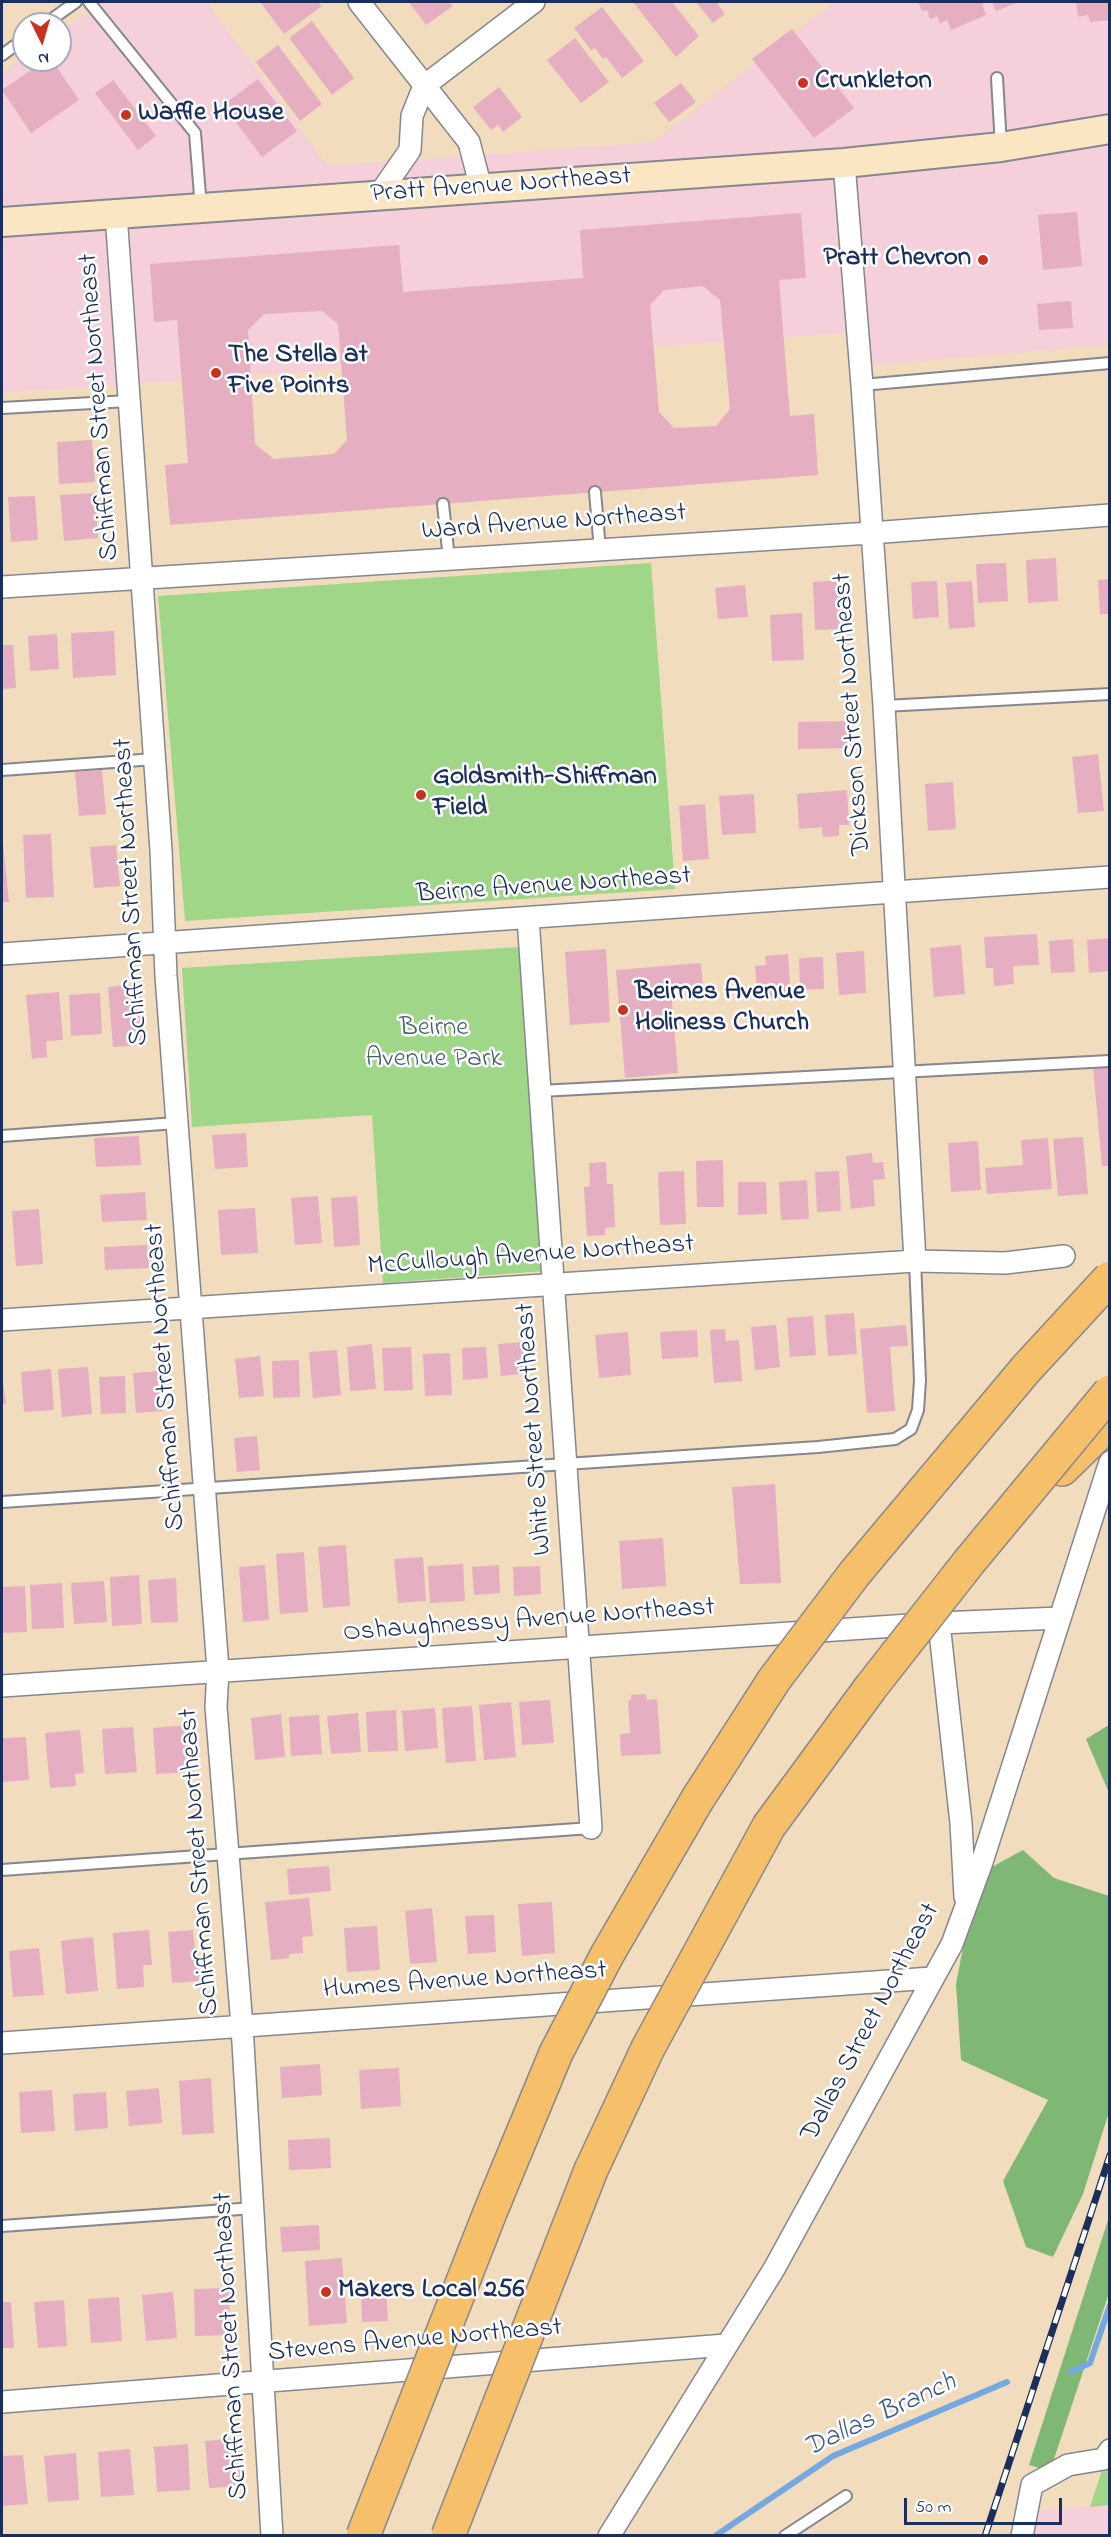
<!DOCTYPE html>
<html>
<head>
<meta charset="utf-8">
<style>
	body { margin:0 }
	#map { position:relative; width:1111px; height:2537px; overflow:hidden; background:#f1ddbd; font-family:"Indie Flower",sans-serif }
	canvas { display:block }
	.frame { position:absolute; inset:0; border:3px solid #1b2f5e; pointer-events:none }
	.north { position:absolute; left:12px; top:12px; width:60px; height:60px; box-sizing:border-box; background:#fff; border:2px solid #a4acbf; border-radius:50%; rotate:175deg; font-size:16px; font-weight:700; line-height:24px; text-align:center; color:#1b2f5e }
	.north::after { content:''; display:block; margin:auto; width:21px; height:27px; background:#c8321e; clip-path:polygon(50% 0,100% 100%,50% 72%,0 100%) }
	.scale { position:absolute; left:904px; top:2498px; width:158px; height:27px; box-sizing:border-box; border:3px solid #1b2f5e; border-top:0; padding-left:8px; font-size:18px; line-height:21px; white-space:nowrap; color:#1b2f5e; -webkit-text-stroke:4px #fff; paint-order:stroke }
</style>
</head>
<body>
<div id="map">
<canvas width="1111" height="2537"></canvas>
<div class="frame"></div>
<div class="north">N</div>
<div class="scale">50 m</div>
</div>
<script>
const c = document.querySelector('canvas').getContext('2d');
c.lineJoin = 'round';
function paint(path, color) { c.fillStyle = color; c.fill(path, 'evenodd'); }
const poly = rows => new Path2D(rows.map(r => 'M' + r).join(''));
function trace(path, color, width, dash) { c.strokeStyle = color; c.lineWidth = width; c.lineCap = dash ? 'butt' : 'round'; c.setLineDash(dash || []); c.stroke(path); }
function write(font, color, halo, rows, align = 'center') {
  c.font = font + ' "Indie Flower",sans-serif'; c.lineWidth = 5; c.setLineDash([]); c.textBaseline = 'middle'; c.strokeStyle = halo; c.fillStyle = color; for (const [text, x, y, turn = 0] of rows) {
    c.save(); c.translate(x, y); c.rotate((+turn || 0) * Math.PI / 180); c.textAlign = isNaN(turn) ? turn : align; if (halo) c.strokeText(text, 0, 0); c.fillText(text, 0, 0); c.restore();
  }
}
paint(poly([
	[103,2,206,2,328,166,654,142,835,2,1109,2,1109,345,850,367,846,333,2,393,2,74,24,58,24,60,60,60,60,32],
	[1109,2505,1109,2535,1033,2536,1037,2511]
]), '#f5cfda');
paint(poly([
	[651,563,675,889,185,921,158,596],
	[520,947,546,1271,383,1283,372,1115,192,1127,182,968],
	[1109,2449,1109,2505,1090,2507]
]), '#9fd688');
paint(poly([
	[1109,1725,1109,1793,1086,1739],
	[1023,1850,1054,1878,1109,1896,1109,2112,1083,2194,1053,2257,1026,2247,1003,2181,1048,2100,961,2060,956,1984,977,1875],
	[1109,2217,1109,2293,1050,2471,1029,2465]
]), '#7fb774');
trace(poly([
	[1071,2372,1090,2363,1110,2305],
	[715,2536,833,2456,1007,2382]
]), '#75a7e0', 6);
paint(poly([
	[260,2,318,2,322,6,284,34],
	[409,2,449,2,453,6,426,25],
	[633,2,672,2,699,36,676,57],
	[696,2,719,2,717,3,725,14,713,23],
	[918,2,988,2,982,4,986,15,951,30,947,20,940,23,937,16,930,19,927,10,922,11],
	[992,2,1019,2,996,11],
	[1076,2,1110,2,1110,20,1090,22,1088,15,1078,17],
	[602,7,644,61,622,78,606,57,603,59,595,48,591,50,574,28],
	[312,21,354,78,332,95,289,38],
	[792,29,854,108,814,138,752,59],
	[575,38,609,82,581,103,547,60],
	[278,45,322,104,300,121,256,62],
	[46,60,52,60,79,100,31,133,2,90],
	[258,79,297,131,262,157,223,105],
	[113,80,156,136,138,150,95,93],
	[681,83,696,102,669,122,654,103],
	[499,87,522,117,503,132,498,125,491,130,473,107],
	[1077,212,1082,266,1043,270,1038,215],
	[801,213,806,278,779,280,790,416,814,414,818,475,170,525,165,465,188,463,177,320,154,322,150,264,399,245,403,292,583,278,580,230],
	[703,286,720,300,730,409,716,426,674,428,659,412,650,305,664,290],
	[322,311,338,324,347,440,334,454,274,459,255,444,248,330,264,314],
	[1071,301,1073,328,1039,330,1037,304],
	[92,440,95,482,59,484,57,442],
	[95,493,98,538,64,541,60,495],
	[35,496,38,540,11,542,8,497],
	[1056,558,1058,601,1028,603,1026,560],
	[1006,563,1008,601,978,603,976,564],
	[1110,579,1110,614,1100,614,1098,580],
	[841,580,843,629,815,630,813,582],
	[937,581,939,617,913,619,911,582],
	[972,581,975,627,949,629,946,583],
	[745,585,748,617,718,619,715,588],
	[802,613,804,660,772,661,770,615],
	[114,631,116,675,73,678,71,633],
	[57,634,59,669,30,671,28,636],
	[2,645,13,645,16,688,2,689],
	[851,721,852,748,798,749,798,722],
	[1098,754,1104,811,1078,813,1072,757],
	[102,770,106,814,79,816,75,772],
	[953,782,956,829,928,831,925,784],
	[847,790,849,825,839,825,839,836,823,837,822,827,799,829,797,794],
	[754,794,756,833,722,835,719,796],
	[705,804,709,859,683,861,679,806],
	[2,834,9,902,2,902],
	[51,834,54,897,26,898,23,835],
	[116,845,120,886,94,888,90,847],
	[1037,934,1039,965,1013,966,1014,984,994,986,993,968,986,968,984,937],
	[1110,938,1110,971,1089,973,1087,940],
	[1073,939,1075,972,1051,973,1049,941],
	[961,945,965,994,934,997,930,948],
	[606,949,610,1022,570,1025,565,952],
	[864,951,866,993,839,995,836,953],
	[788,954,791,998,765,999,764,988,757,989,755,966,766,965,765,956],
	[823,957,824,989,800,990,799,958],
	[701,963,703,988,671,991,678,1073,625,1078,616,970],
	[140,984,145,1045,113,1047,108,987],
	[59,992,63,1040,46,1041,47,1057,32,1059,26,995],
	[100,993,102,1034,71,1036,69,995],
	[1110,1065,1110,1166,1102,1166,1093,1067],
	[246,1133,248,1167,215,1169,212,1135],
	[139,1136,141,1165,96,1167,94,1138],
	[1083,1137,1088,1194,1058,1196,1053,1139],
	[1048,1138,1052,1189,987,1194,985,1168,1023,1165,1021,1140],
	[978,1141,981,1190,951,1192,948,1143],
	[872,1153,873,1163,883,1162,885,1179,873,1180,875,1206,851,1209,846,1156],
	[723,1160,724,1207,697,1207,696,1161],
	[606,1162,607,1184,613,1184,615,1227,605,1228,605,1235,587,1236,584,1187,590,1186,589,1163],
	[684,1171,686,1224,660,1225,658,1172],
	[839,1171,841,1211,817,1212,815,1172],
	[807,1180,809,1219,781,1220,779,1182],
	[738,1182,766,1182,767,1214,738,1215],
	[145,1192,147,1220,102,1222,100,1195],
	[318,1196,322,1243,295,1245,291,1198],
	[357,1196,360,1245,334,1247,331,1198],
	[255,1208,258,1253,221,1255,218,1210],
	[39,1209,43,1264,16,1266,12,1211],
	[147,1245,149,1268,105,1270,104,1247],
	[854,1313,857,1354,828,1356,825,1315],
	[813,1316,816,1355,790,1357,787,1318],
	[776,1325,780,1367,755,1370,751,1327],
	[906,1325,908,1346,890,1347,895,1411,867,1413,860,1329],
	[725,1329,726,1341,739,1340,742,1381,714,1383,710,1330],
	[697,1330,698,1357,662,1359,660,1332],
	[628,1332,631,1375,599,1378,595,1335],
	[525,1342,528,1373,501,1376,498,1344],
	[372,1344,376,1389,350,1391,347,1347],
	[411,1347,413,1390,384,1391,382,1348],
	[486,1347,488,1378,463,1380,462,1348],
	[337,1350,341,1395,313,1398,309,1352],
	[450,1353,452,1395,425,1396,423,1354],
	[260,1356,264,1396,239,1398,235,1359],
	[299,1360,300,1397,273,1398,272,1361],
	[88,1367,92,1414,62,1417,58,1369],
	[51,1369,54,1410,24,1412,21,1372],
	[160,1371,163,1411,136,1413,133,1373],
	[2,1375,6,1404,2,1404],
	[125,1376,126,1413,101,1414,99,1377],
	[257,1436,260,1470,237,1472,234,1438],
	[775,1484,781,1583,740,1584,732,1487],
	[663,1538,666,1586,622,1589,619,1541],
	[346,1545,350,1606,323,1608,318,1547],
	[304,1552,308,1612,280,1614,276,1554],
	[423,1557,426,1601,398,1603,394,1559],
	[463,1564,465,1601,430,1603,428,1566],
	[265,1565,269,1620,243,1622,239,1567],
	[499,1565,500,1593,474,1595,472,1567],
	[540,1566,541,1594,514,1596,513,1567],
	[139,1575,142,1624,112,1626,110,1577],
	[176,1578,178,1622,151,1623,148,1580],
	[104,1581,107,1622,74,1624,71,1583],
	[62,1583,64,1628,32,1629,30,1585],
	[25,1586,27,1632,2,1633,2,1587],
	[646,1694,647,1700,657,1699,661,1754,621,1756,620,1734,630,1733,628,1701,631,1700,631,1695],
	[550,1700,554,1743,522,1745,519,1702],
	[511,1702,516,1757,484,1760,479,1705],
	[472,1706,476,1761,446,1763,442,1708],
	[435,1708,438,1748,405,1751,402,1711],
	[396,1710,398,1751,368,1752,366,1712],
	[358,1713,361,1752,331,1754,327,1716],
	[281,1714,285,1757,255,1760,251,1718],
	[319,1715,322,1754,291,1756,289,1717],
	[187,1725,190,1772,156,1774,153,1728],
	[133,1727,137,1772,105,1774,102,1729],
	[80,1730,84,1773,75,1774,76,1786,50,1788,45,1733],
	[26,1737,29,1780,2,1782,2,1738],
	[329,1866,331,1891,289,1895,287,1869],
	[309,1898,313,1936,302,1937,303,1953,289,1954,289,1958,271,1960,265,1902],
	[552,1902,555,1953,522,1956,518,1904],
	[432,1908,437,1962,410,1964,405,1911],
	[494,1915,496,1952,468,1954,465,1916],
	[377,1926,380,1970,347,1972,344,1928],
	[149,1930,152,1965,143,1965,144,1987,117,1989,113,1933],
	[193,1930,196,1961,200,1961,201,1981,172,1983,168,1932],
	[93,1937,98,1991,66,1994,61,1941],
	[39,1948,44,1995,13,1997,9,1951],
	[320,2064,322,2095,282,2098,280,2067],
	[399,2068,401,2106,361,2109,359,2070],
	[211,2078,214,2133,182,2135,179,2081],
	[159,2088,162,2123,129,2126,126,2091],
	[52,2090,55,2131,21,2133,19,2092],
	[106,2092,108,2128,75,2131,73,2094],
	[330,2138,331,2168,289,2170,288,2140],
	[319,2225,320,2250,282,2252,280,2227],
	[342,2258,347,2323,309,2326,305,2261],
	[386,2286,388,2321,362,2322,361,2288],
	[229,2288,230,2335,195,2336,194,2289],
	[173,2292,177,2338,146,2341,142,2295],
	[119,2297,122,2341,91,2343,88,2299],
	[64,2300,67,2346,38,2348,34,2302],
	[2,2302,11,2302,14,2348,2,2348],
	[239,2438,243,2486,209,2488,205,2441],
	[188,2444,190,2490,157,2492,154,2447],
	[130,2449,134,2495,101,2497,98,2452],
	[76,2453,79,2500,48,2502,44,2456],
	[23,2455,28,2504,2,2506,2,2456]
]), '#e6aec1');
const service = poly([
	[89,2,195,133,201,208],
	[45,24,76,2],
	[2,55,24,39],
	[997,78,1001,146],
	[862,385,1110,363],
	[2,408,129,401],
	[595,492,600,550],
	[443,504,449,559],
	[884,706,1110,694],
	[2,770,155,759],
	[540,1091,1110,1061],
	[2,1136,176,1123],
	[2,1502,818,1447,895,1439,911,1429,918,1410,920,1380,915,1261],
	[2,1870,591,1828],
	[2,2226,254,2208],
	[785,2536,846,2496]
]);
const minor = poly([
	[359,2,469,142,481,188],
	[844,163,862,385,884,706,915,1261],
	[378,196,410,150,412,116,424,86,534,2],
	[116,214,161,850,166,976,218,1670,216,1707,242,2026,272,2536],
	[2,587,871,533,1110,515],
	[528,918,591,1828],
	[2,954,1110,877],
	[2,1320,915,1261,1005,1263,1064,1256],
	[939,1623,961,1823,965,1897],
	[2,1686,939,1623,1060,1618],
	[2,2043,932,1978],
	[2,2402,726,2345],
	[609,2536,774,2269,952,1944,981,1865,1110,1462],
	[1022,2536,1032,2485,1068,2465,1104,2459,1110,2450]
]);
const secondary = poly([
	[2,222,844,163,1001,147,1110,129]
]);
const motorway = poly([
	[1062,1469,1110,1422]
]);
trace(service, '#86868e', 14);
trace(minor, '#86868e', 24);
trace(secondary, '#86868e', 32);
trace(motorway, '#86868e', 36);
trace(service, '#fff', 10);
trace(minor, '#fff', 21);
trace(secondary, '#fbe6c4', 28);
trace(motorway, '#f6c06b', 33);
const rail = poly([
	[985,2536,1110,2155]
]);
trace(rail, '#1b2f5e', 7);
trace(rail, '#fff', 4.5, [14]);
const motorwayBridge = poly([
	[363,2536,491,2210,556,2053,607,1955,697,1800,774,1680,855,1573,1026,1369,1110,1278],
	[448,2536,591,2170,648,2048,769,1826,871,1687,969,1562,1110,1392]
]);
trace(motorwayBridge, '#86868e', 36, []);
trace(motorwayBridge, '#f6c06b', 33);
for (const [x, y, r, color] of [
	[803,83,6,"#c8321e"],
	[126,115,6,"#c8321e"],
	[983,260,6,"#c8321e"],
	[216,373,6,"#c8321e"],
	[421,795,6,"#c8321e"],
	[623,1010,6,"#c8321e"],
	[326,2292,6,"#c8321e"]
]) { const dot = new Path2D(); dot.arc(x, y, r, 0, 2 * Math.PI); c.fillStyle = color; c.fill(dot); trace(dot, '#fff', 2); }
write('bold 27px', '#1b2f5e', '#fff', [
	["Crunkleton",815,83],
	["Waffle House",138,115],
	["Pratt Chevron",971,260,"right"],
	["The Stella at",228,357],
	["Five Points",228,388],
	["Goldsmith-Shiffman",433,779],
	["Field",433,810],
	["Beirnes Avenue",635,994],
	["Holiness Church",635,1025],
	["Makers Local 256",338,2292]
], 'left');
write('27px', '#1b2f5e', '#fff', [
	["Pratt Avenue Northeast",501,187,-4],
	["Schiffman Street Northeast",101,407,-94],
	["Ward Avenue Northeast",554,524,-4],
	["Dickson Street Northeast",854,714,-94],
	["Beirne Avenue Northeast",554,887,-4],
	["Schiffman Street Northeast",133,892,-93],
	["McCullough Avenue Northeast",531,1257,-4],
	["Schiffman Street Northeast",167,1377,-94],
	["White Street Northeast",536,1429,-94],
	["Oshaughnessy Avenue Northeast",529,1622,-4],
	["Schiffman Street Northeast",201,1862,-94],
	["Humes Avenue Northeast",465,1982,-4],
	["Dallas Street Northeast",872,2023,-62],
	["Stevens Avenue Northeast",415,2342,-5],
	["Schiffman Street Northeast",233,2346,-93]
]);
write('27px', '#43616b', '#fff', [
	["Beirne",434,1030],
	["Avenue Park",434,1061]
]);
write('italic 28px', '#3a598c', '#fff', [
	["Dallas Branch",881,2417,-25]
]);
</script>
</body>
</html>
